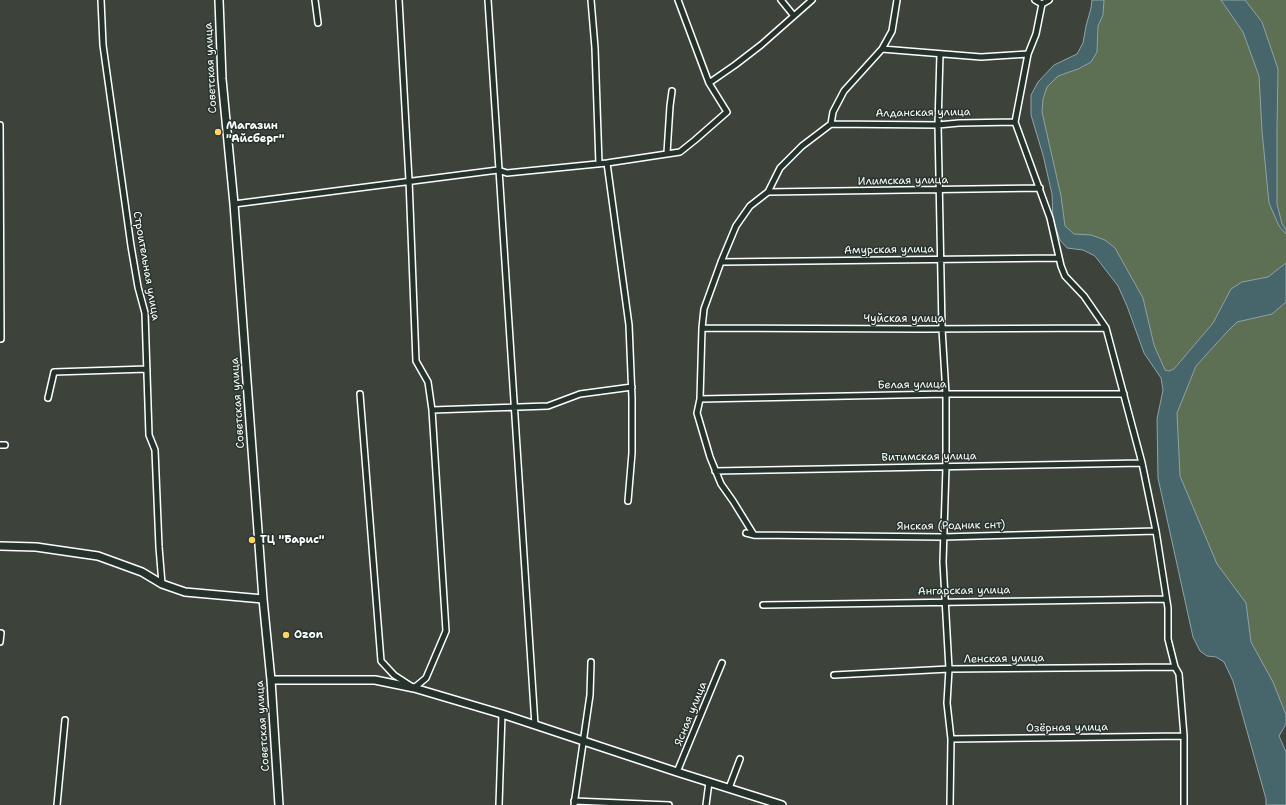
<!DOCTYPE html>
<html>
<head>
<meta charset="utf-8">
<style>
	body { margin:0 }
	canvas { display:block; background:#3d423b }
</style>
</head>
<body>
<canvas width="1286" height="805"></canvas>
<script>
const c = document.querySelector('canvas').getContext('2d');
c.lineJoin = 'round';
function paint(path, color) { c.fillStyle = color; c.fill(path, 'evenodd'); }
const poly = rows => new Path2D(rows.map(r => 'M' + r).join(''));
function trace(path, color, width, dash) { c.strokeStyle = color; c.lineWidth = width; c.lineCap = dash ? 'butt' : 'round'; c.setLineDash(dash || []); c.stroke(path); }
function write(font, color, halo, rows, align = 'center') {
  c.font = font + ' "Shantell Sans",sans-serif'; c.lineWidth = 3; c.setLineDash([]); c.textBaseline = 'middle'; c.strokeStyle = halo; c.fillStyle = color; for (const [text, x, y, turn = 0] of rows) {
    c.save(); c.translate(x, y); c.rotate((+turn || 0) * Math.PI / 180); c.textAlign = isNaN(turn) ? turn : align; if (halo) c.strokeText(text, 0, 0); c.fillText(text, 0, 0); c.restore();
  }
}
paint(poly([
	[1104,0,1221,0,1243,31,1259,76,1262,131,1269,203,1279,226,1286,234,1286,263,1268,277,1242,282,1231,289,1213,323,1174,369,1169,371,1165,370,1154,345,1143,298,1091,235,1074,234,1065,226,1061,196,1042,112,1043,99,1047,87,1058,76,1078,69,1091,62,1097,52,1098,26,1103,15],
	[1245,0,1286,0,1286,230,1282,224,1277,204,1277,131,1278,69,1262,22],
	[1286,302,1286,715,1273,682,1251,642,1246,603,1217,564,1180,476,1177,413,1196,366,1226,333,1237,322,1272,314]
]), '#5d7053');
const water = poly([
	[1092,0,1104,0,1103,15,1098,26,1097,52,1091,62,1078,69,1058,76,1047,87,1043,99,1042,112,1061,196,1065,226,1074,234,1091,235,1105,240,1115,248,1143,298,1154,345,1165,370,1169,371,1174,369,1213,323,1231,289,1242,282,1268,277,1286,263,1286,302,1272,314,1237,322,1226,333,1196,366,1177,413,1180,476,1217,564,1246,603,1251,642,1273,682,1286,715,1286,724,1279,736,1286,752,1286,805,1266,805,1266,799,1233,681,1224,662,1216,657,1207,656,1200,651,1193,637,1158,478,1157,419,1163,390,1161,378,1144,353,1127,306,1118,286,1095,256,1083,250,1067,248,1060,240,1053,219,1052,194,1043,155,1031,115,1031,95,1038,82,1054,65,1077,54,1083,43,1086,26,1091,8,1092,0],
	[1221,0,1245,0,1262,22,1278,69,1277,131,1277,204,1282,224,1286,230,1286,234,1279,226,1269,203,1262,131,1259,76,1243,32,1221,0]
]);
paint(water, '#46666c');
trace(water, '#90a3a7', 1);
const street = poly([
	[101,0,103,45,131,246,138,287,145,313,149,435,155,450,159,547,162,584],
	[315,0,318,23],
	[488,0,535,725],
	[591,0,595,48,599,164],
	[781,0,794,16],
	[897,0,892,31,882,49,981,57,1028,54],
	[1035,0,1042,4,1036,34,1028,54,1015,122,1050,218,1061,266,1065,276,1084,296,1106,328,1142,463,1156,531,1168,608,1168,639,1175,667,1179,674,1184,736,1184,805],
	[1042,4,1049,0],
	[940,54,938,125,942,329,946,394,946,467,943,562,949,669,947,703,951,739,950,805],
	[709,83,735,65,761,45,812,0],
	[831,124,938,125,959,123,1015,122],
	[0,125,1,339,0,339],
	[667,153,670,106,672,91],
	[607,163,629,325,632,398,632,453,628,501],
	[768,192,1040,188],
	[234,204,498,170,507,173,607,163,680,152,695,140,727,112,709,83,678,0],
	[721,262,1058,258],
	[702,328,922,329,1106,328],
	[360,394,381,661,394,675,414,688,426,678,446,631,432,410,428,382,416,361,409,180,399,0],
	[48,398,54,372,147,369],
	[700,399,946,394,1124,394],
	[432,410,548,406,580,394,632,387],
	[0,445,5,445],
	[715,471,1142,463],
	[746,533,754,535,943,537,1156,531],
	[754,535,733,501,721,484,710,457,697,413,700,399,702,328,704,309,721,262,736,226,750,206,768,192,780,168,802,146,831,124,833,112,844,91,882,49],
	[763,605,1166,599],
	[0,642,1,633],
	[834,675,949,669,1175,667],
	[951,739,1184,736],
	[677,772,722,663],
	[729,788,740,759],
	[574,801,669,805],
	[57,805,65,720],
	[499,805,502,714],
	[574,805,590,695,591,662],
	[706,805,709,782]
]);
const secondary = poly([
	[219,0,222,79,234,204,263,599,271,680,279,805],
	[0,546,36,547,98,556,142,572,162,584,185,592,263,599],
	[271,680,375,680,414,688,502,714,677,772,782,805]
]);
trace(street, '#fff', 8);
trace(secondary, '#fff', 10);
trace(street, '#26332d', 5);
trace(secondary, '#26332d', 7);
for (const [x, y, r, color] of [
	[218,132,4,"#ffd166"],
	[252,540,4,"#ffd166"],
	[286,635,4,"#ffd166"]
]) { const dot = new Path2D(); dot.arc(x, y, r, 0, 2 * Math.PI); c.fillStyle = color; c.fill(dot); trace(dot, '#26332d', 1.5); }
write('11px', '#fff', '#26332d', [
	["Советская улица",211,68,-93],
	["Алданская улица",923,113,-1],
	["Илимская улица",903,181,-1],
	["Амурская улица",889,250,-1],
	["Строительная улица",146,266,80],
	["Чуйская улица",904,319],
	["Белая улица",912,385,-1],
	["Советская улица",238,403,-94],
	["Витимская улица",929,457,-1],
	["Янская (Родник снт)",951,526,-1],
	["Ангарская улица",964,591,-1],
	["Ленская улица",1004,659,-1],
	["Ясная улица",691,714,-68],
	["Советская улица",263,726,-94],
	["Озёрная улица",1067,728,-1]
]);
write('bold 11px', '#fff', '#26332d', [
	["Магазин",226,126],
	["\"Айсберг\"",226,139],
	["ТЦ \"Барис\"",260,540],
	["Ozon",294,635]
], 'left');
</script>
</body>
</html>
